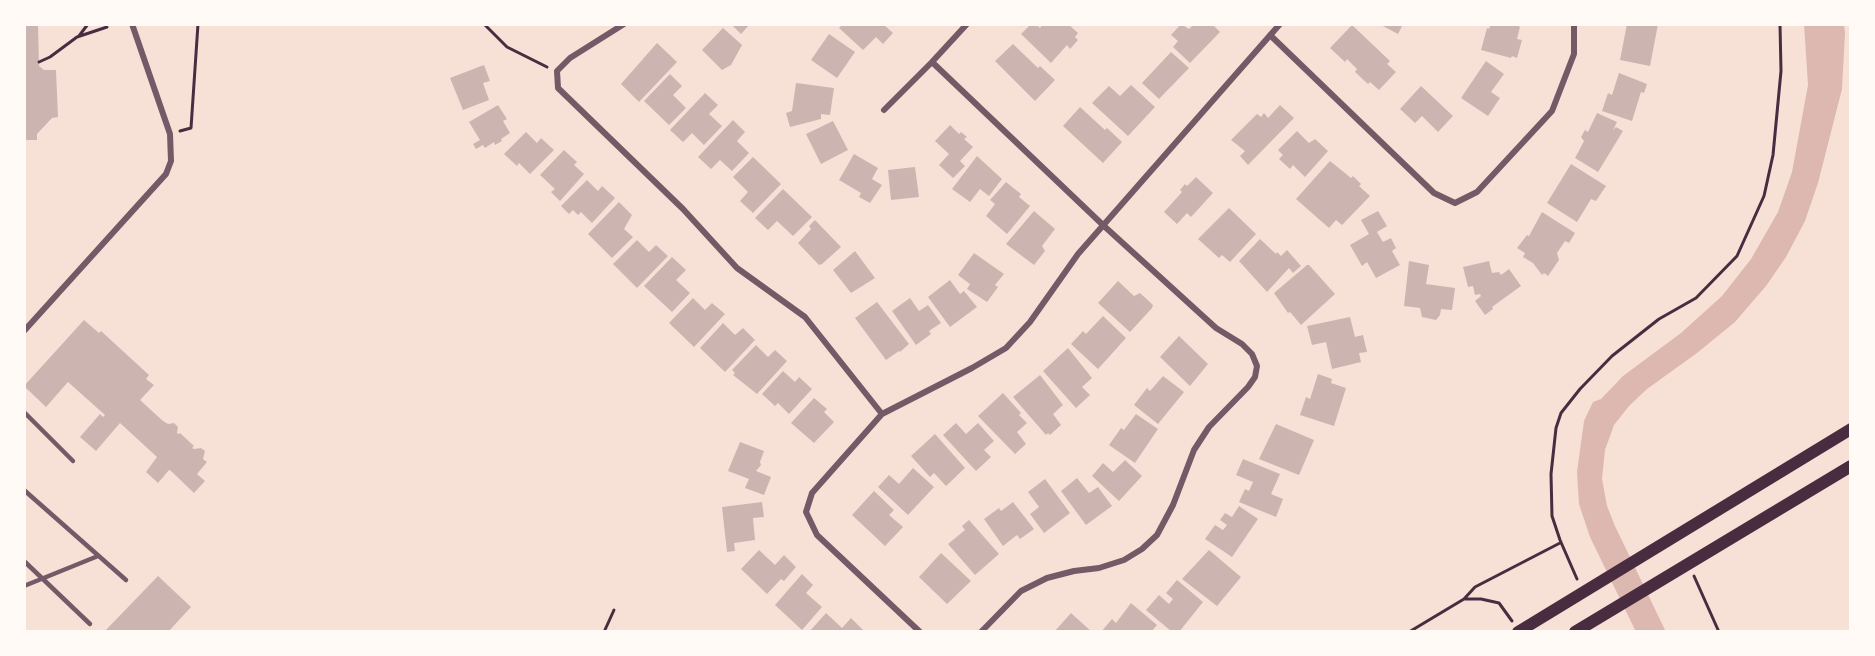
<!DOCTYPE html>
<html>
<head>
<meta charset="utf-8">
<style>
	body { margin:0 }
	#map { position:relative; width:1875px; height:656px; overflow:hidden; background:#f7e1d7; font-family:"Varela Round",sans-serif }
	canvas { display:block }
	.frame { position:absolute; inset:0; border:26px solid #fffaf5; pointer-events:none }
</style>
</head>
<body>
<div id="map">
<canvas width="1875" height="656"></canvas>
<div class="frame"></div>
</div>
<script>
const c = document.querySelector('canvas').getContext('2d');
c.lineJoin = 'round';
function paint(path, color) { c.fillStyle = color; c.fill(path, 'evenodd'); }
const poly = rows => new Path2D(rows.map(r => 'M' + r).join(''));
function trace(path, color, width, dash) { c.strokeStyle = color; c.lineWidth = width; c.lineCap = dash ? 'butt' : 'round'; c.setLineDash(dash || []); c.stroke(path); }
paint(poly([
	[1804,24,1844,24,1845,33,1842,89,1818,183,1805,221,1786,257,1766,286,1735,322,1697,353,1647,389,1629,406,1614,425,1605,450,1602,479,1607,506,1615,526,1666,632,1636,632,1590,537,1579,504,1577,472,1584,421,1593,402,1601,399,1623,376,1681,333,1722,296,1751,259,1778,212,1792,172,1808,85]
]), '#dcb8b0');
paint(poly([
	[24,24,38,24,39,66,44,70,56,70,58,117,52,118,37,134,37,140,24,140],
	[731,24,750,24,741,34],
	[843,24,883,24,893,33,883,44,876,37,863,50,839,28],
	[1031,24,1036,24,1040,28,1043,24,1068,24,1078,33,1075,37,1078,40,1070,49,1067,45,1051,63,1021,34],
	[1181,24,1189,29,1194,24,1212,24,1220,32,1190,63,1173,47,1178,41,1171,35],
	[1379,24,1403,24,1398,34],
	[1491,24,1515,24,1520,27,1517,39,1522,40,1517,58,1512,56,1511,58,1481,50,1487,28,1489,29],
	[1627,24,1658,24,1650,66,1620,60],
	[1352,25,1390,61,1387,64,1396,72,1379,90,1370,82,1368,84,1355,72,1357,69,1347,59,1345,62,1330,48],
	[723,28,742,45,731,65,722,70,702,50],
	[829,34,855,52,837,78,811,60],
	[657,43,677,62,639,102,621,84],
	[1013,44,1038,68,1040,66,1055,80,1035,101,995,61],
	[1171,52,1189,68,1159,99,1142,83],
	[1486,61,1504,74,1491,92,1500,98,1488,116,1461,98],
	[484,65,490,81,483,83,489,100,463,110,450,78],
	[1619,73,1647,84,1644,93,1641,92,1632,121,1602,111,1608,93,1612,95],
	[670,74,682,86,673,95,686,108,669,125,644,101],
	[796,83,834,88,830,115,821,114,821,119,790,127,786,113,792,111],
	[1131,85,1155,107,1128,136,1092,103,1109,86,1120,96],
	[1421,86,1453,116,1438,132,1422,116,1415,123,1400,109],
	[705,93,718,105,709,114,722,126,704,145,692,133,683,142,670,130],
	[498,105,507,119,503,121,510,133,501,139,502,141,495,145,494,142,485,148,483,145,476,149,473,144,480,140,469,122],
	[1280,105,1294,118,1248,165,1240,156,1245,151,1231,140,1257,114,1261,117,1264,113,1268,118],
	[1080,107,1105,130,1107,128,1122,142,1103,163,1063,126],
	[1597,113,1617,122,1613,130,1616,127,1623,131,1598,172,1575,158,1584,141,1581,137,1585,130,1588,132],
	[733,120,745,132,737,141,749,153,732,171,720,160,711,169,698,157],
	[833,121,848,150,821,164,806,134],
	[950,125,959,134,961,132,967,137,964,139,973,147,960,161,965,166,953,178,939,165,949,154,935,141],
	[1297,131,1309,143,1315,139,1328,151,1305,177,1293,165,1290,169,1279,159,1283,155,1278,150],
	[526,132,537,143,541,138,554,150,530,174,519,163,517,166,504,154],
	[564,150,577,162,574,165,584,174,560,201,551,192,555,189,540,175],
	[854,154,878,168,872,179,882,185,870,203,859,197,861,193,839,180],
	[977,156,1002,179,989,196,980,189,970,202,952,189],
	[753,157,781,184,753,213,740,201,748,192,733,177],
	[1330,161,1351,178,1353,176,1361,184,1359,186,1370,196,1342,225,1336,220,1329,228,1296,199],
	[1571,164,1606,186,1596,201,1591,199,1577,222,1547,203],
	[915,167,919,197,891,200,888,170],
	[1196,177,1213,193,1191,217,1187,213,1177,224,1164,212,1182,192,1180,190,1185,184,1187,186],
	[587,180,598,191,602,186,615,198,592,223,581,212,578,215,573,210,569,214,561,206],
	[1006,182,1021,194,1019,197,1030,206,1007,234,986,216,995,204,990,200],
	[783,189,812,217,793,236,777,221,768,230,755,218],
	[619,202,632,215,624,229,633,237,612,258,588,234],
	[1229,208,1256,234,1230,262,1222,255,1219,258,1198,239],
	[1034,211,1055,229,1042,246,1045,251,1034,265,1006,244],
	[1378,211,1387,226,1377,232,1383,242,1391,238,1396,248,1392,251,1400,265,1376,278,1367,262,1362,266,1350,245,1369,234,1361,220],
	[1542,212,1575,233,1569,243,1565,241,1557,253,1559,260,1548,276,1544,273,1542,275,1533,263,1523,257,1525,253,1517,248,1527,235,1529,236],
	[815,220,841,247,822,264,819,265,798,243,811,229,809,226],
	[1260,239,1276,254,1277,252,1281,256,1287,250,1301,266,1293,273,1289,268,1267,292,1239,261],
	[637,240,649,252,656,245,668,256,637,288,613,264],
	[855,251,875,278,851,293,833,270],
	[974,253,1004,274,995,285,998,287,987,302,967,289,970,284,958,275],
	[672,257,686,270,676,280,690,293,672,312,644,286],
	[1409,261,1429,265,1426,284,1455,288,1452,310,1441,309,1440,315,1436,320,1422,317,1420,308,1404,306],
	[1489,261,1492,273,1499,272,1501,275,1509,269,1521,286,1492,307,1493,309,1485,315,1475,301,1481,296,1480,294,1475,295,1473,286,1468,287,1463,267],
	[1307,265,1309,265,1335,294,1301,325,1290,312,1288,313,1274,293],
	[950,280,960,294,964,291,977,307,950,327,928,297],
	[1118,281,1134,296,1140,293,1153,305,1152,308,1130,332,1098,303],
	[693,298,705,310,712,303,725,314,694,347,669,323],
	[910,298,919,311,928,305,941,323,929,331,931,334,916,345,892,311],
	[877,302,909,344,900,352,899,351,886,360,855,318],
	[1103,316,1126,338,1098,369,1071,344,1083,331,1086,334],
	[1350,317,1355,337,1363,335,1367,352,1359,353,1361,362,1332,369,1326,342,1312,345,1307,326],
	[84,320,99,333,101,331,149,375,146,379,154,385,140,400,163,421,168,424,174,423,178,427,177,433,179,434,180,433,194,446,192,448,194,449,201,448,205,451,203,459,207,462,197,474,205,481,194,493,171,471,169,470,158,483,146,472,157,457,120,423,96,451,80,437,100,414,103,417,105,415,68,382,46,407,24,386],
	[723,323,735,335,743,328,755,340,725,372,700,348],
	[1179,336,1208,364,1190,386,1160,357],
	[756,345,768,357,775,350,787,361,757,394,733,375,735,373,732,370],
	[1068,348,1092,378,1082,387,1090,395,1076,408,1043,371],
	[783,371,795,382,799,377,812,389,789,414,778,403,775,406,762,394],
	[1318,374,1332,379,1331,383,1346,388,1334,426,1300,415,1306,397,1310,399],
	[1040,375,1063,405,1053,414,1061,425,1050,435,1048,433,1046,435,1013,397],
	[1163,376,1184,392,1158,424,1134,405,1147,388,1150,391],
	[1003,393,1021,413,1019,415,1027,423,1017,432,1026,444,1015,454,978,416],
	[814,398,827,409,824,412,834,422,814,443,791,423],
	[1136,414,1158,429,1135,463,1109,445,1121,428,1124,430],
	[956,423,966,434,978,423,994,441,984,450,991,457,976,471,943,435],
	[1276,424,1314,440,1299,475,1259,459],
	[935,434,965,468,946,486,934,473,930,477,911,456],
	[740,442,764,451,760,462,761,465,756,471,771,477,764,495,745,488,749,479,728,471],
	[1243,459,1280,474,1271,494,1283,499,1276,517,1239,502,1245,489,1249,491,1253,482,1236,475],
	[1125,460,1142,476,1119,501,1092,476,1103,463,1113,472],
	[913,468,934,487,908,515,878,487,889,475,899,484],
	[1077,478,1089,493,1098,487,1112,506,1086,525,1061,491],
	[1045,479,1070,513,1044,533,1030,514,1039,507,1028,492],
	[874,491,894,510,889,515,903,527,885,546,852,515],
	[762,502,764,517,753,518,755,540,734,543,735,551,727,552,722,507],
	[1013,502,1034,529,1020,539,1017,535,1003,546,984,519,999,508,1001,511],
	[1239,506,1258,519,1232,557,1205,539,1215,525,1223,530,1227,525,1220,520,1225,513,1232,517],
	[969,520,999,554,975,575,948,544,965,530,962,526],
	[759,550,775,565,784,555,796,567,784,581,781,579,767,594,741,569],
	[1209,550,1241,577,1217,606,1182,579],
	[941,553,971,581,947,604,919,577],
	[802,574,813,585,806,593,822,607,802,630,775,605],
	[158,576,191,607,168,632,104,632],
	[1177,580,1203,602,1179,632,1172,632,1146,610,1159,595,1169,604,1173,599,1166,593],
	[1131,603,1157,625,1151,632,1101,632,1112,619,1116,623],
	[826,613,842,628,851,618,864,631,809,632],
	[1071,613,1092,632,1054,632]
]), '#ccb4b1');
trace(poly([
	[484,24,507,47,547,67],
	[79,36,88,24],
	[39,62,50,57,77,37,107,27],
	[180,131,191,128,198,24],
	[1694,576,1719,632],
	[1577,579,1560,540,1552,516,1551,474,1556,428,1561,413,1580,389,1612,356,1659,319,1696,298,1737,256,1764,196,1773,155,1781,71,1780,24],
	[1464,599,1475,587,1560,543],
	[604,632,614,610],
	[1409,632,1464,599,1481,599,1499,603,1512,621],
	[1788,632,1793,632]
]), '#4a2c40', 3);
trace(poly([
	[24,412,73,461],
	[24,490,126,580],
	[24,561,90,624],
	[24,586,98,556],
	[24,631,25,632]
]), '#755966', 4.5);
trace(poly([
	[624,24,570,58,557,71,558,88,683,209,737,268,805,317,882,414],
	[967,24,932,62,1104,226,1216,328,1242,344,1252,354,1257,366,1255,377,1248,387,1209,427,1194,450,1173,505,1157,535,1142,549,1124,560,1099,568,1074,571,1047,578,1021,591,981,632],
	[1270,35,1434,193,1455,203,1477,192,1552,111,1574,54,1574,24],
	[884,110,932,62],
	[24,331,166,174,171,161,170,134,132,24],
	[920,632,817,535,806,512,812,493,882,414,972,368,1006,348,1030,322,1078,254,1280,24]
]), '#755966', 6);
trace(poly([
	[1518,632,1851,429],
	[1575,632,1851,466]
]), '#4a2c40', 12);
</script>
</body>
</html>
